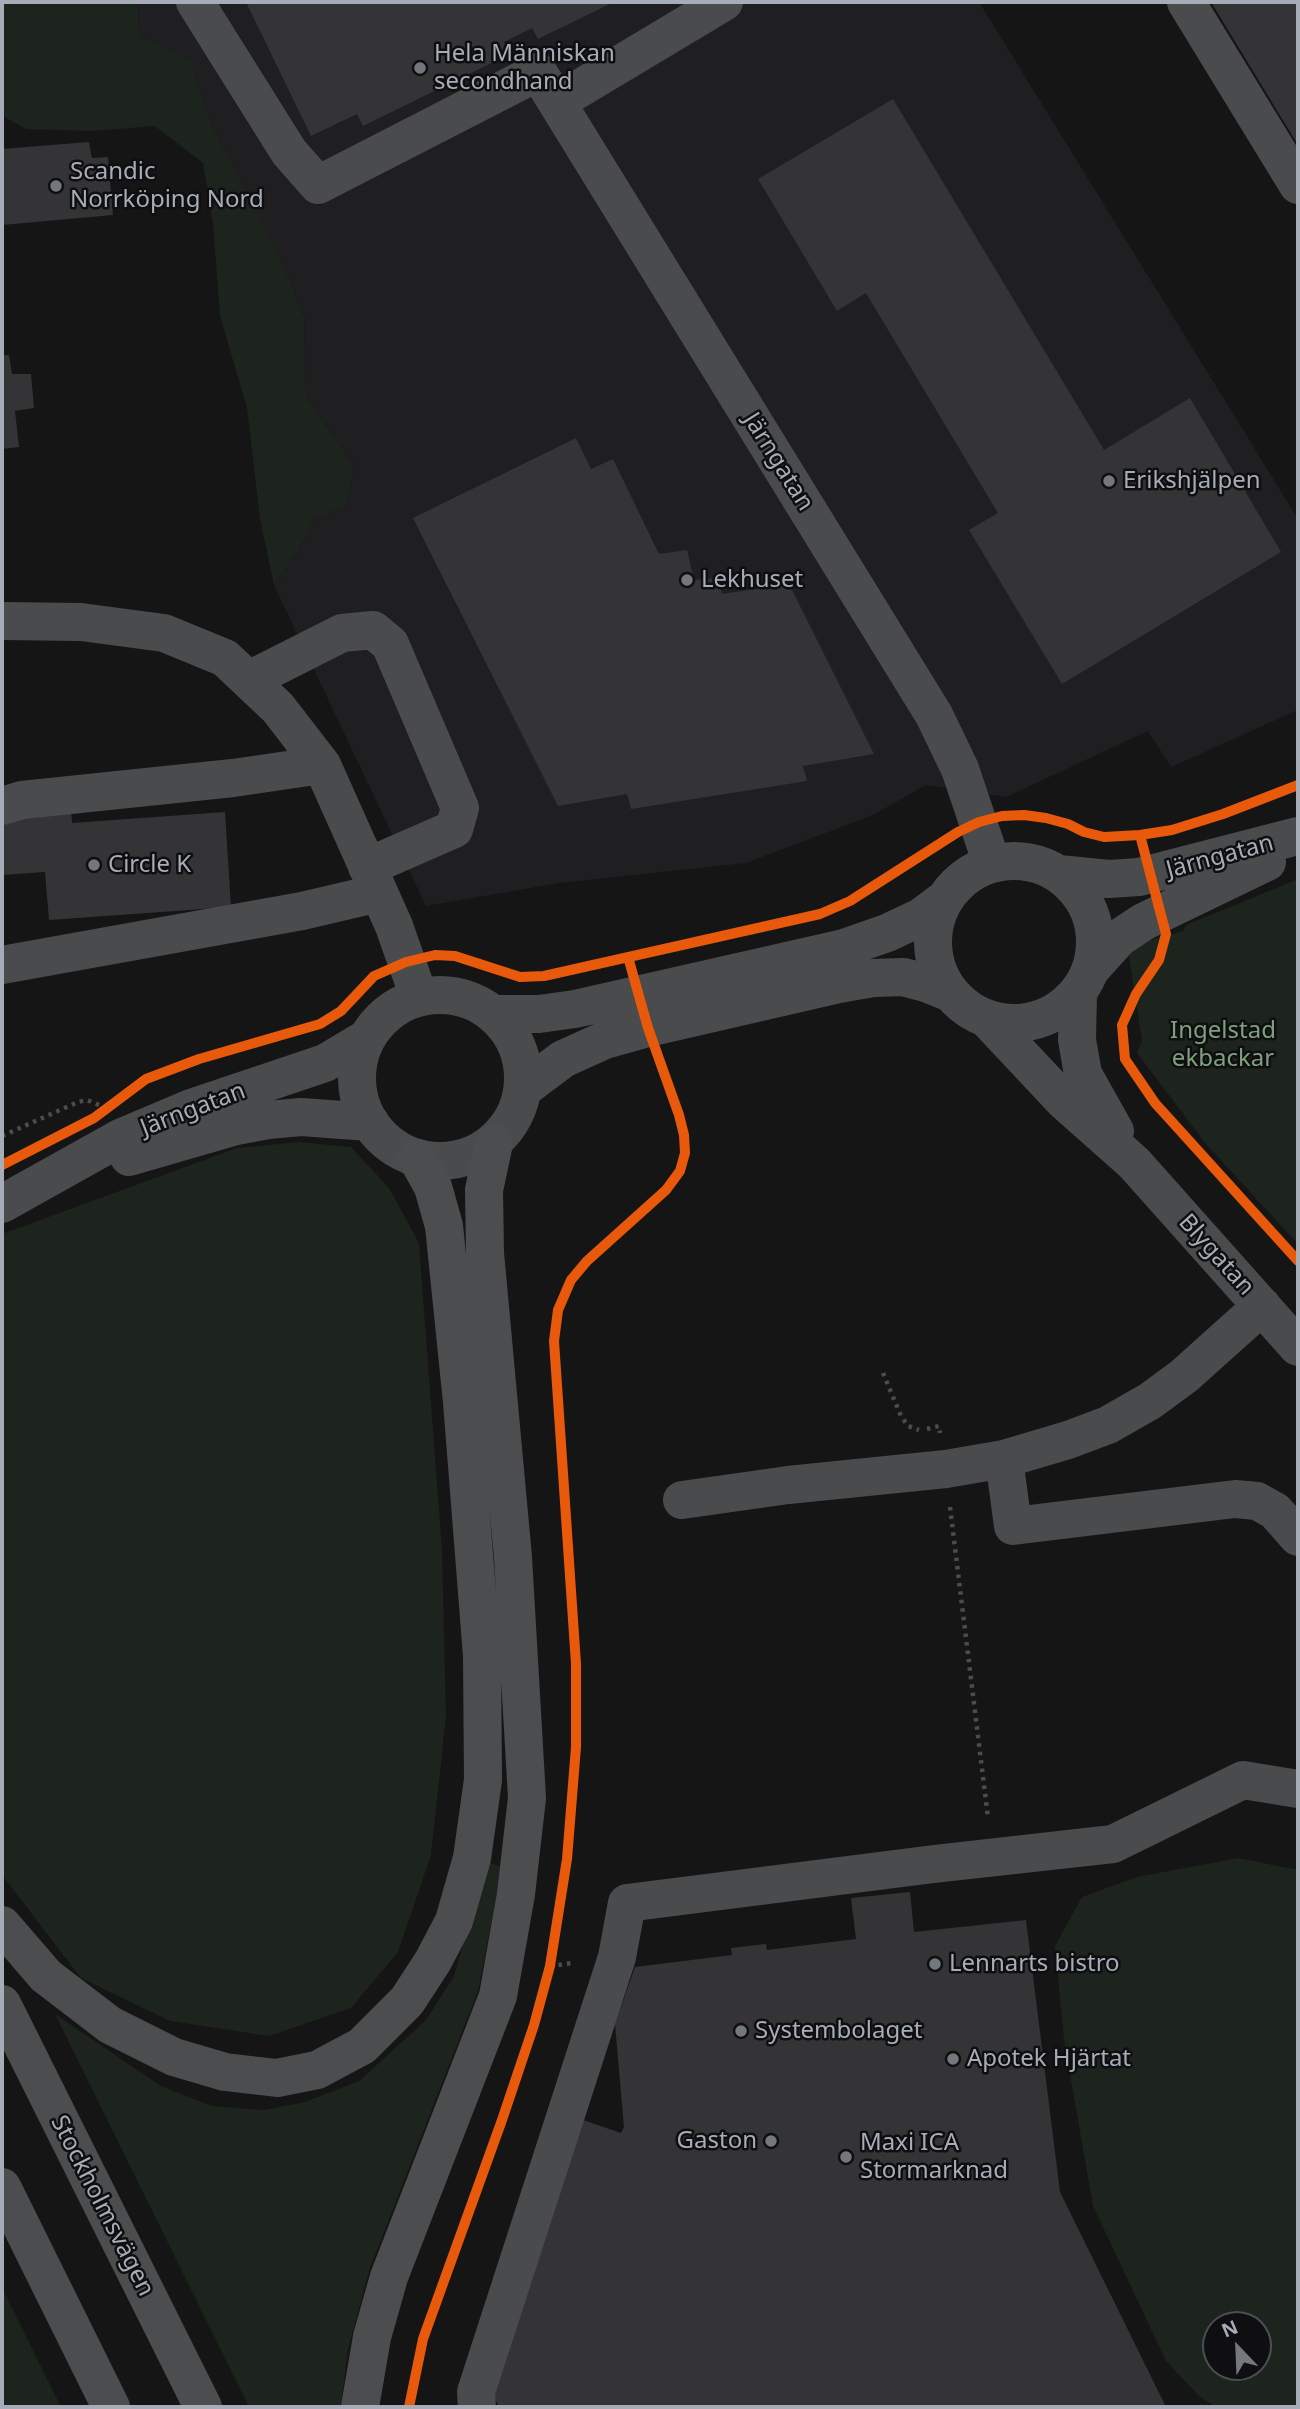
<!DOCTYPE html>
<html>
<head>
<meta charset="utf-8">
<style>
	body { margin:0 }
	#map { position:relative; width:1300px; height:2409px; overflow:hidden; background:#151515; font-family:"Noto Sans",sans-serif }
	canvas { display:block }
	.frame { position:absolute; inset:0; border:4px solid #a6adb6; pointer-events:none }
	.north { position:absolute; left:1202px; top:2311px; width:70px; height:70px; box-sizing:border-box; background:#0f0f11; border:2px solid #4b4e53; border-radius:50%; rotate:337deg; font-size:19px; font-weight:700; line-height:28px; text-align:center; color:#a6adb6 }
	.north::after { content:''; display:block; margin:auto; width:24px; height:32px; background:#73787e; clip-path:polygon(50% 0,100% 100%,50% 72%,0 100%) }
</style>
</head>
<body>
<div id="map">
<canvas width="1300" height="2409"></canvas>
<div class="frame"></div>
<div class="north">N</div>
</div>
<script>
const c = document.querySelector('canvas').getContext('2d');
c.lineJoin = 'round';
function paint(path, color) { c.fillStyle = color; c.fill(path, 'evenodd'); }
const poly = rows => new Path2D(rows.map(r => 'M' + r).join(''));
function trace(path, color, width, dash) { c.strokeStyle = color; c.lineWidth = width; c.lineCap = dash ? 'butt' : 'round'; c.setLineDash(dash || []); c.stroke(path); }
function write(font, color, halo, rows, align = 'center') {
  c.font = font + ' "Noto Sans",sans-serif'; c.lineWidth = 5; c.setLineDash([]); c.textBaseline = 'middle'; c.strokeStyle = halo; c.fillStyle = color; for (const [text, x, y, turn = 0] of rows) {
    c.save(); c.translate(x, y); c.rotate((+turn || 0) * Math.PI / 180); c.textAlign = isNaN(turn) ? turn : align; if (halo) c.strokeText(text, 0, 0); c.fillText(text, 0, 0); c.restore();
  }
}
paint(poly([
	[138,2,979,2,1298,519,1298,710,1171,767,1148,731,1006,797,926,785,873,815,746,863,559,883,426,906,274,585,296,554,314,520,347,505,354,465,306,397,304,317,279,254,209,119,191,62,139,36]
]), '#1f1f21');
paint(poly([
	[2,2,138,2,139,36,191,61,209,119,279,254,304,317,306,397,354,465,347,505,314,520,296,554,274,585,260,519,247,408,220,316,213,224,203,163,155,126,92,131,26,129,2,116],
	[1298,879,1298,1244,1206,1144,1137,1053,1142,1041,1127,944,1131,945,1183,931,1186,925],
	[299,1142,351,1147,389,1188,419,1243,442,1550,446,1716,431,1855,398,1952,351,2008,269,2036,170,2021,81,1978,2,1875,2,1234,237,1148],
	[1238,1858,1298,1870,1298,2407,1216,2407,1200,2397,1166,2361,1093,2206,1064,2040,1055,1946,1082,1897,1137,1877],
	[1258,2325,1258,2367,1216,2367,1216,2325],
	[487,1862,502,1867,478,1991,370,2268,348,2349,341,2407,249,2407,55,2014,161,2086,212,2106,264,2110,305,2102,359,2081,426,2020,454,1976],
	[2,2288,61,2407,2,2407]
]), '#1d231d');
paint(poly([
	[246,2,614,2,538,39,532,28,504,42,510,54,363,126,357,114,311,136],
	[1211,2,1298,2,1298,145],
	[893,99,1104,450,1190,398,1281,552,1062,684,969,530,998,513,866,293,837,311,758,179],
	[89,142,92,158,108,157,113,215,2,225,2,149],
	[2,355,9,355,12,374,31,374,34,408,15,411,19,447,2,449],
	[576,438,591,469,613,459,659,554,687,550,694,580,719,578,722,594,789,584,874,754,803,766,807,781,631,809,627,794,558,806,413,518],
	[71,808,72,823,225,812,231,907,49,920,45,872,2,875,2,814],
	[910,1892,914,1932,1026,1920,1060,2192,1166,2407,499,2407,491,2390,583,2120,621,2133,624,2127,615,2024,635,1967,732,1955,731,1948,766,1944,767,1950,856,1939,851,1898]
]), '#343436');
trace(poly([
	[2,1136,78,1102,87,1100,99,1105],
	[883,1373,901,1416,908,1426,919,1430],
	[927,1429,939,1426,940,1433],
	[950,1507,988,1818],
	[550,1966,573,1963]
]), '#4b4c4f', 4.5, [3.5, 5]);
trace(poly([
	[195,2,289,152,318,185,538,72,934,715,960,769,992,864],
	[1186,2,1298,185],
	[557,102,724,2],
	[2,621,81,622,164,633,225,658,278,708,322,765,394,926,419,997],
	[249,680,342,633,373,630,390,644,460,808,454,829,367,867],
	[2,806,22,800,233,778,322,765],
	'933 942a81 81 0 1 1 162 0a81 81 0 1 1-162 0Z',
	[1059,874,1109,879,1139,877,1298,836],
	[2,965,302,911,379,893],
	[1091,969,1119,938,1143,922,1267,862],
	[1078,993,1077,1040,1083,1074,1115,1131],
	'357 1078a83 83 0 1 1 166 0a83 83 0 1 1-166 0Z',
	[494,1014,539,1014,575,1009,844,948,887,933,921,917,945,899],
	[987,1019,1064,1101,1134,1163,1298,1347],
	[523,1089,563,1059,605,1040,648,1028,839,984,873,978,903,977,926,983,951,993],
	[129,1157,236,1126,268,1120,301,1117,370,1122],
	[2,1204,120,1138,191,1108,325,1063,367,1038],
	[1004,1459,1013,1526,1235,1499,1257,1501,1275,1511,1298,1537],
	[682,1500,788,1485,946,1469,1004,1459,1068,1440,1108,1425,1150,1401,1184,1376,1262,1306],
	[477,2407,476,2392,617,1957,627,1903,934,1864,1113,1844,1243,1780,1298,1789]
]), '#494b4d', 38);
trace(poly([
	[2,1925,46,1976,110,2025,174,2057,225,2072,277,2078,317,2070,362,2046,407,2001,433,1961,454,1921,472,1858,483,1780,482,1656,462,1402,444,1226,433,1187,417,1158],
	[2,2004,203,2407],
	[2,2187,111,2407],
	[360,2407,372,2337,389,2277,498,1996,516,1894,527,1798,513,1557,485,1253,484,1190,494,1143]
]), '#4b4d4f', 38);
trace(poly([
	[1140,835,1166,934,1159,960,1136,994,1122,1025,1125,1059,1155,1103,1298,1261],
	[2,1165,94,1118,146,1079,199,1059,320,1024,341,1011,374,976,406,962,435,955,455,956,520,977,544,976,820,914,850,901,958,832,979,822,1002,816,1024,815,1046,818,1068,824,1084,832,1104,837,1140,835,1172,830,1223,814,1298,785],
	[409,2407,423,2339,502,2120,534,2025,550,1966,567,1859,576,1747,576,1664,554,1341,558,1310,571,1280,587,1261,666,1190,680,1171,685,1153,684,1135,679,1115,648,1028,628,957]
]), '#e8590c', 10);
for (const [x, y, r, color] of [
	[420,68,7,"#73787e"],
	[56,186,7,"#73787e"],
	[1109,481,7,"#73787e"],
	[687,580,7,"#73787e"],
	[94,865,7,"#73787e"],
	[935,1964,7,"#73787e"],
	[741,2031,7,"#73787e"],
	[953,2059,7,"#73787e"],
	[771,2141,7,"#73787e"],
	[846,2157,7,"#73787e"]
]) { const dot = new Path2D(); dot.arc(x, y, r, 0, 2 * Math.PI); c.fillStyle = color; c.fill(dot); trace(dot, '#0f0f11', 2.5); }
write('24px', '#a6adb6', '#0f0f11', [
	["Hela Människan",434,54],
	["secondhand",434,82],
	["Scandic",70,172],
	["Norrköping Nord",70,200],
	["Erikshjälpen",1123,481],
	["Lekhuset",701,580],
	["Circle K",108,865],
	["Lennarts bistro",949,1964],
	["Systembolaget",755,2031],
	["Apotek Hjärtat",967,2059],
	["Gaston",757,2141,"right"],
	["Maxi ICA",860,2143],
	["Stormarknad",860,2171]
], 'left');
write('24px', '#a6adb6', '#0f0f11', [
	["Järngatan",778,462,58],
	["Järngatan",1220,857,-15],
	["Järngatan",193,1110,-21],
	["Blygatan",1216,1255,48],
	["Stockholmsvägen",102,2206,63]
]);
write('24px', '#7fa07d', '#0f0f11', [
	["Ingelstad",1223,1031],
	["ekbackar",1223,1059]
]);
</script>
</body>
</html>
